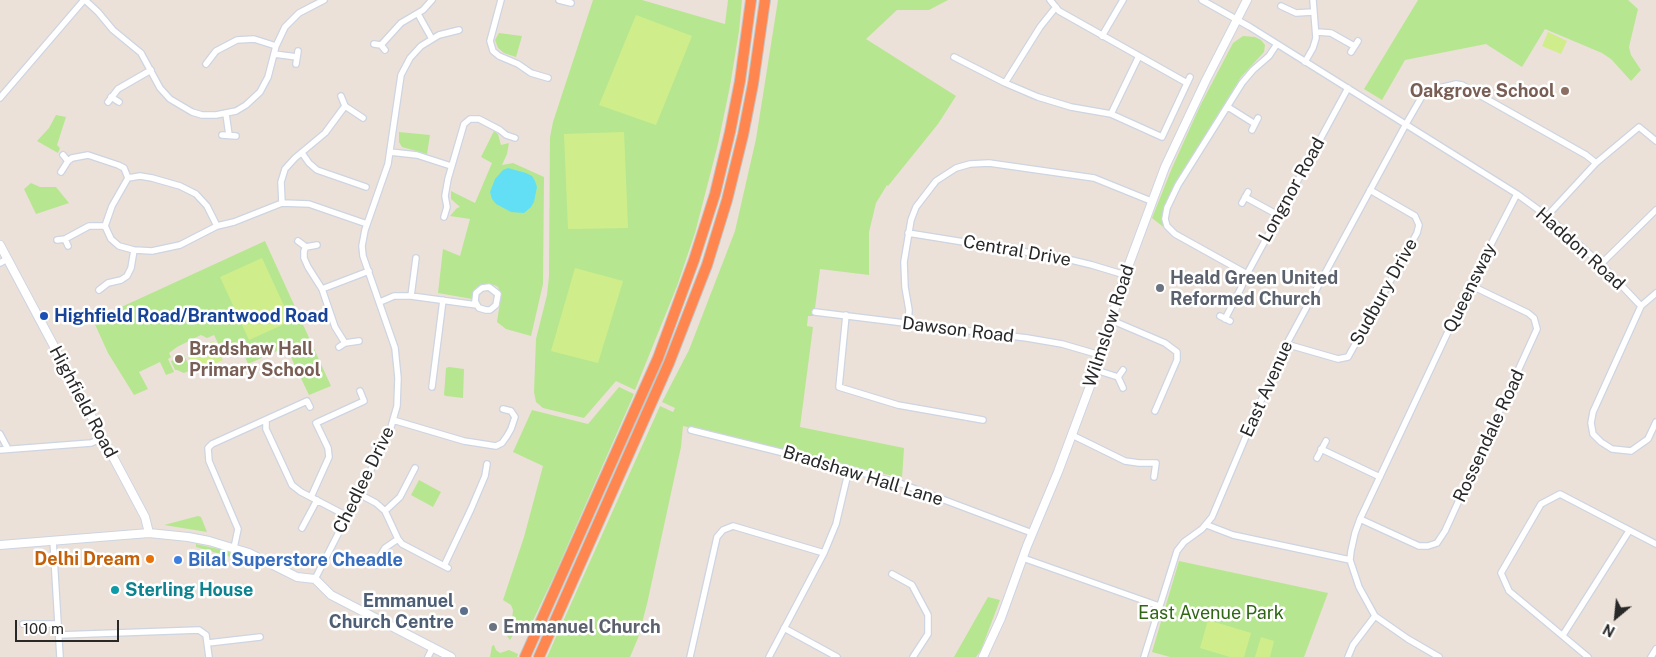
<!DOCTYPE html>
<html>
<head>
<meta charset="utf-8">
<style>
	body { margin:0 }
	#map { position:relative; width:1656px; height:657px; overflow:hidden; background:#ebe1d8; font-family:"Public Sans",sans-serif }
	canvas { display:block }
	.north { position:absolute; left:1591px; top:592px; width:50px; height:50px; -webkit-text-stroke:4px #fff; paint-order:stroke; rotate:208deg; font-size:14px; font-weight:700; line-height:20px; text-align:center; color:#282828 }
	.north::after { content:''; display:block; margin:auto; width:18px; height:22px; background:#282828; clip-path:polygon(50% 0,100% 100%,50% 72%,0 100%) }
	.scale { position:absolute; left:15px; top:620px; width:104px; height:22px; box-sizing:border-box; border:2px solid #282828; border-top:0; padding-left:6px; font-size:15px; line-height:18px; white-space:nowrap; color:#282828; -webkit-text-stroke:4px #fff; paint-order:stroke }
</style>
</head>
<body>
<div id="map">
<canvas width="1656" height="657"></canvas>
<div class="north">N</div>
<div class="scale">100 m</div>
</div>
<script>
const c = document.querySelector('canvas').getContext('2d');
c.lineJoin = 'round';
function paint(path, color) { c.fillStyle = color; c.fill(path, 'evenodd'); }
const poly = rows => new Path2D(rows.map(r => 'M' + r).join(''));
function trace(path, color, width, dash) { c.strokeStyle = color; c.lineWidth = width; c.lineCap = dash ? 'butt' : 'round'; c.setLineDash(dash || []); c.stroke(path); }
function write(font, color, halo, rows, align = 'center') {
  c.font = font + ' "Public Sans",sans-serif'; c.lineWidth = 5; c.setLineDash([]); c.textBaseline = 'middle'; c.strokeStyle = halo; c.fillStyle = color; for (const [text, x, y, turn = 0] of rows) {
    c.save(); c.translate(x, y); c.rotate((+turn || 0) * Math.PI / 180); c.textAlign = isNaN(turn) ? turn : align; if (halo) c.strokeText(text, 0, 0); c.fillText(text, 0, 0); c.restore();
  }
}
paint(poly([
	[593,0,642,0,725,24,728,0,742,0,739,31,730,86,718,144,695,233,677,286,635,390,616,381,584,418,543,408,536,402,534,392,536,339,547,295,549,276,550,137,553,122],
	[778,0,948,0,929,10,897,10,866,39,956,96,938,124,888,186,887,185,876,203,869,232,869,275,820,269,814,316,808,316,807,326,813,327,800,427,904,448,902,478,683,426,681,447,647,604,638,638,630,657,547,657,660,406,673,412,675,408,662,402,689,350,735,231,756,139],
	[1418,0,1628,0,1638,9,1629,47,1631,55,1641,70,1631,81,1611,59,1602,53,1545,29,1522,67,1486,44,1405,60,1382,100,1364,89],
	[499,33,522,36,516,57,504,53,498,48,495,40],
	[1243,36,1255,37,1261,40,1265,45,1264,52,1241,77,1173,187,1162,215,1163,223,1166,229,1152,218,1172,168,1200,106,1233,43],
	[56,115,66,117,57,145,60,148,58,153,37,141,49,128],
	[494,131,498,134,501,145,509,143,507,154,502,165,513,163,544,177,543,284,531,336,506,329,497,322,501,296,498,287,494,285,487,284,477,287,473,292,472,299,438,293,443,249,460,256,470,219,450,216,457,208,460,207,451,199,451,191,475,203,492,163,481,157],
	[399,132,430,135,427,154,402,147,399,142],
	[31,183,40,187,56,187,69,203,36,214,24,189],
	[265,241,331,386,309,395,286,347,248,364,241,347,224,355,214,335,207,338,201,335,177,347,169,353,171,357,168,359,174,372,166,375,160,362,139,372,148,389,134,395,108,353,93,320],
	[184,355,191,370,184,373,177,370,175,370,171,361],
	[449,367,464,369,463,398,446,396,444,395,446,368],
	[619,387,634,394,555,574,528,631,513,623,510,630,514,633,510,640,507,636,512,620,513,610,511,605,503,600,524,537,543,466,513,452,532,410,588,424],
	[419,480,441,492,433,507,411,495],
	[198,516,201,517,207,532,164,525],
	[196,544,223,550,246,558,245,561,196,547],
	[1179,561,1328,593,1304,657,1170,657,1152,652],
	[988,597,1000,600,981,650,976,657,954,657],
	[494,645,496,650,500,653,509,650,518,654,517,657,490,657,492,646]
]), '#b7e690');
paint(poly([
	[636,15,692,36,656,125,599,105],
	[1548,32,1567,41,1561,54,1542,46],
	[624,132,628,228,568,229,564,134],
	[262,258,291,321,249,340,220,277],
	[575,268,623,281,598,363,551,351],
	[214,341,223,360,195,373,187,354],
	[1208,620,1251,633,1244,657,1230,657,1200,648],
	[1261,637,1274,641,1270,657,1255,657]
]), '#cfee8b');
paint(poly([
	[508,168,526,173,532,176,535,181,537,187,534,202,531,207,524,213,511,212,496,204,492,199,490,192,495,179,503,170]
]), '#63dff5');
const street = poly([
	[85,0,98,12,113,30,141,53,160,88,170,99,192,112,202,115,216,115,236,111,246,105,260,92,268,77,276,46,285,27,299,13,324,0],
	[501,0,490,41,493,51,499,56,518,64,531,73,548,78],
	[559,0,571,3],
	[1050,0,1059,11,1187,83],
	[1202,0,1250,27,1517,194,1470,285,1360,519,1355,533,1351,551,1350,560,1359,587,1375,616,1408,639,1439,657],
	[1281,6,1296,13,1313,12],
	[418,14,432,39],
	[1317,32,1331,33,1354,46],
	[1102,36,1123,0],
	[374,44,381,45,385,50],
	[381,45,401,23,423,10,432,0],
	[1351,52,1358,41],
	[274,54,297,57],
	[954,57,1005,83,1038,97,1071,107,1111,114,1162,137,1190,77],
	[1305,62,1313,48,1316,38,1313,0],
	[206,64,216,51,237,40,254,39,276,46],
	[296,64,298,51],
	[1005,83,1040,27,1056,7],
	[341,96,345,106,363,118],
	[111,97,119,102],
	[0,98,84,0],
	[108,102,118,89,151,70],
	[1228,107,1255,124],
	[226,114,229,135],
	[1111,114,1139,56],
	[1252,130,1258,118],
	[222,135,236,136],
	[390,152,417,155,451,166],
	[302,153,309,163,317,170,366,187],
	[63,155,68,161],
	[61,172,68,161,72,158,88,155,118,165,124,168,128,178],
	[1517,194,1547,216,1601,264,1641,306],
	[1245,197,1278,215],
	[282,203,281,182,285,169,295,158,325,133,345,106],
	[1242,203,1248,192],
	[1547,216,1596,163,1639,127,1656,141],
	[444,217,447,207,445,196,448,179,464,124,470,119,479,119,500,130,506,135,515,138],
	[217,226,207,206,196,194,180,186,152,178,140,176,128,178,112,206,105,226,111,239,119,246,134,250,152,251,180,245,217,226,234,222,282,203,309,204,367,224],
	[908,233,1063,258,1092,265,1125,275],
	[65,239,68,246],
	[57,240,65,239,89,226,105,226],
	[298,241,306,247],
	[317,245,306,247,304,251,304,258,308,267,322,289,335,327,345,343,359,341],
	[0,263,7,259],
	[1601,264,1656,210],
	[1247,274,1175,234,1167,226,1165,219,1167,208,1178,185,1242,83,1253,70,1269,56,1277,44],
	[322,289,369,271],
	[99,290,108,283,121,280,127,276,131,268,134,250],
	[1656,293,1641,306,1593,412,1591,423,1593,434,1601,442,1612,449,1631,451,1648,439,1656,422],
	[411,296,416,258],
	[380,302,394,296,411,296,477,305,479,308,486,310,490,310,496,305,498,294,489,287,482,288,476,293,475,301,477,305],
	[815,312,1027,338,1062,344,1100,355],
	[846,315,839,387,898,405,983,420],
	[1220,316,1230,321],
	[1225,319,1241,288,1247,274,1348,88],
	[1111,320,1165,343,1177,352,1177,360,1155,411],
	[908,324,909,310,905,287,904,262,911,220,916,207,936,181,956,168,970,164,989,163,1094,178,1151,201],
	[1286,344,1338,359,1348,357,1417,233,1419,225,1415,216,1370,190],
	[339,347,345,343],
	[1096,370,1118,377,1123,388],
	[1118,377,1123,370],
	[432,387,443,300],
	[393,420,464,441,496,446,502,443,507,436,511,429,515,417,511,411,503,409],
	[266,421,266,429,292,485,301,492,347,516],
	[691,430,849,469,902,484,1032,533],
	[0,434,8,449],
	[1072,435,1125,461,1139,463,1156,463,1154,477],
	[1321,449,1380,477],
	[0,450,91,443,103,438],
	[1317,458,1326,441],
	[359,494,376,503,385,511,398,539,402,544,448,568],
	[311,497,329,457,328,448,316,423,364,401,360,391],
	[385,511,400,497,415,468],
	[1360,519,1419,546,1428,546,1437,543,1445,531,1537,329,1534,318,1528,313,1470,285],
	[1207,525,1233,535,1350,560],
	[302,528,317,500],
	[53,540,60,657],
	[234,548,238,529,209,461,208,448,212,444,307,401,310,407],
	[1023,558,1159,606],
	[375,565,385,548,398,539],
	[444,566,471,509,485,476,487,464],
	[892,574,912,585,928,615,928,634,913,657],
	[315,579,382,448,391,427,397,406,398,378,395,348,363,256,362,246,365,230,388,164,401,75,410,58,421,46,439,35,459,30],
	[23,624,57,624],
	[784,628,837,657],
	[59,635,199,630,206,635,209,657],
	[1563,635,1629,531],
	[208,643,260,637],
	[428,657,433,647],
	[690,657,717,537,723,530,733,526,824,553],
	[769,657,824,553,836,524,849,469],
	[1144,657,1177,551,1184,542,1202,529,1212,517,1279,358,1406,124,1421,98,1427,91,1456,84,1462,85,1586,155,1596,163],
	[1348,657,1353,645,1375,616],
	[1588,657,1509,591,1501,573,1541,504,1560,494,1656,544],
	[1651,657,1656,649]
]);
const secondary = poly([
	[0,245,145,517,149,533],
	[0,545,149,533,188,537,209,541,249,553,297,577,315,579,331,595,451,657],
	[983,657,1001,618,1027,546,1058,472,1096,370,1125,275,1165,167,1206,80,1247,0]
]);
const highway = poly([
	[525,657,658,358,694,260,715,194,730,132,740,81,751,0],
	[539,657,669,363,707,265,727,200,743,135,753,84,765,0]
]);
trace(street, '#cdd4e2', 8);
trace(secondary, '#cdd4e2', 10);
trace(highway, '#c3c3c3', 12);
trace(street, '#fff', 5.5);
trace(secondary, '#fff', 8);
trace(highway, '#ff874f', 10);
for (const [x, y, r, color] of [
	[1565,91,5,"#8d6e63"],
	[1160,288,5,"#6b7280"],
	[44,316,5,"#1a4fb4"],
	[179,359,5,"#8d6e63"],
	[150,559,5,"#e8710a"],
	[178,560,5,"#3f7fe0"],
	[115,590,5,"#0f9aa8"],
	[464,611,5,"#5c6f8a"],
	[493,627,5,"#6b7280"]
]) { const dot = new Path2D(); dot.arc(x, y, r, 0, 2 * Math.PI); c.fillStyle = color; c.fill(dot); trace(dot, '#fff', 2); }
write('bold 18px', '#785e54', '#fff', [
	["Oakgrove School",1555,91],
	["Bradshaw Hall",189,349,"left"],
	["Primary School",189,370,"left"]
], 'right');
write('18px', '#282828', '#fff', [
	["Longnor Road",1292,190,-61],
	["Haddon Road",1580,249,42],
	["Central Drive",1017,251,10],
	["Queensway",1470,288,-64],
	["Sudbury Drive",1384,292,-61],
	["Wilmslow Road",1109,326,-72],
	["Dawson Road",958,330,7],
	["East Avenue",1267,389,-66],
	["Highfield Road",83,402,62],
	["Rossendale Road",1489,436,-65],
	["Bradshaw Hall Lane",863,476,17],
	["Chedlee Drive",364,480,-64]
]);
write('bold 18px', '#5b616d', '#fff', [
	["Heald Green United",1170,278],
	["Reformed Church",1170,299],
	["Emmanuel Church",503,627]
], 'left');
write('bold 18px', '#164399', '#fff', [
	["Highfield Road/Brantwood Road",54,316]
], 'left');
write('bold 18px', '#c56008', '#fff', [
	["Delhi Dream",140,559]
], 'right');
write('bold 18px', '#366cbe', '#fff', [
	["Bilal Superstore Cheadle",188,560]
], 'left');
write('bold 18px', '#0d838f', '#fff', [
	["Sterling House",125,590]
], 'left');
write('bold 18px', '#4e5e75', '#fff', [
	["Emmanuel",454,601],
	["Church Centre",454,622]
], 'right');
write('18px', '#2f6715', '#fff', [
	["East Avenue Park",1211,613]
]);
</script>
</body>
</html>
